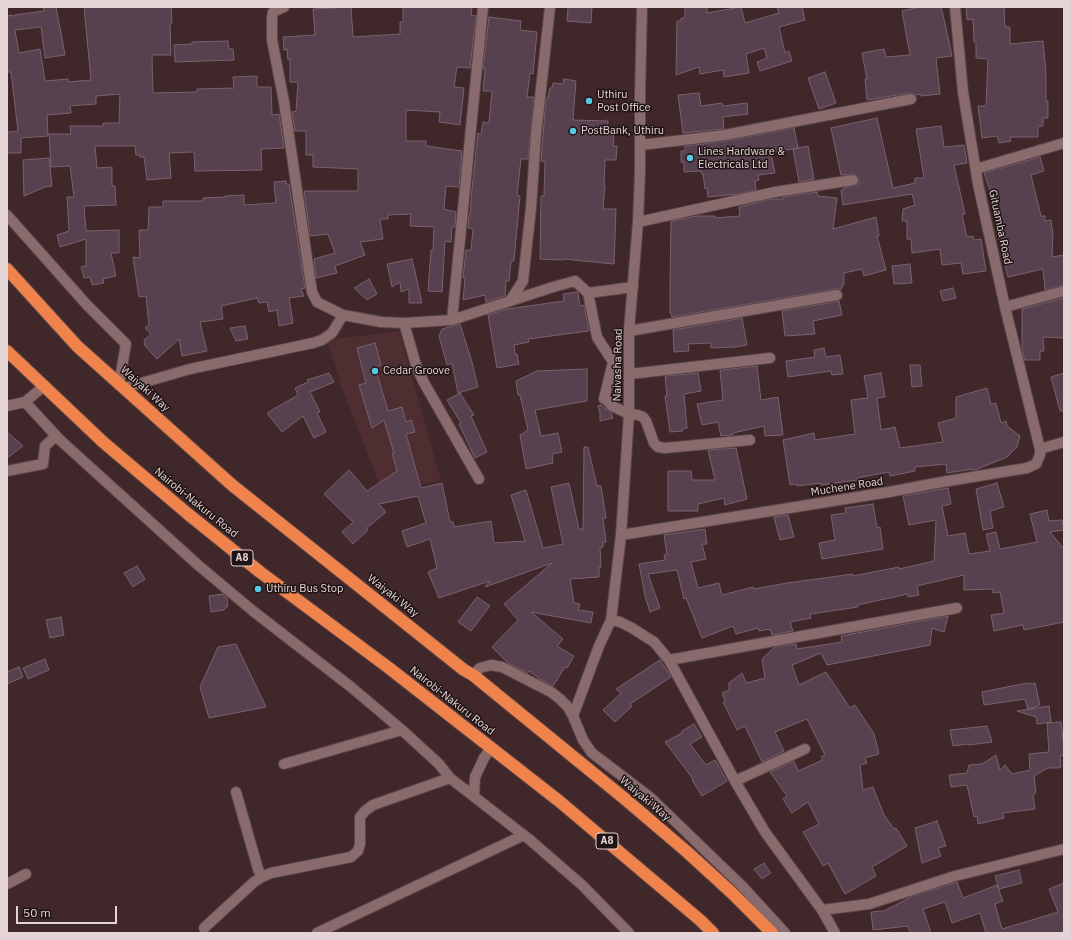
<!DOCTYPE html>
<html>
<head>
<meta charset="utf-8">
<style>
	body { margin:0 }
	#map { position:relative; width:1071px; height:940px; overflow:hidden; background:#402729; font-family:"IBM Plex Sans",sans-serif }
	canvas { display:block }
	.frame { position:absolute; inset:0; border:8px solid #e5d4d5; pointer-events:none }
	.scale { position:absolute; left:16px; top:906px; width:101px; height:18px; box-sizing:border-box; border:2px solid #e5d4d5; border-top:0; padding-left:5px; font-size:12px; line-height:14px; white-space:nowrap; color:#e5d4d5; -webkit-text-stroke:3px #1f1314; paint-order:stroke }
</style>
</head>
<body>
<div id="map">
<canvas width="1071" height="940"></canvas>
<div class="frame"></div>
<div class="scale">50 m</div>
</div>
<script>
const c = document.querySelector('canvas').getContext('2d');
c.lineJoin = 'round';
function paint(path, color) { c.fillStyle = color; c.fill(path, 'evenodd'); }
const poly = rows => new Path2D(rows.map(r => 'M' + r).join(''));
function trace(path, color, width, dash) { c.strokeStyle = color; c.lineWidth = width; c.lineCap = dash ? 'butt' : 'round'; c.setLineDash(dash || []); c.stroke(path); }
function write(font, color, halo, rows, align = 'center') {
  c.font = font + ' "IBM Plex Sans",sans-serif'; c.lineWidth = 3; c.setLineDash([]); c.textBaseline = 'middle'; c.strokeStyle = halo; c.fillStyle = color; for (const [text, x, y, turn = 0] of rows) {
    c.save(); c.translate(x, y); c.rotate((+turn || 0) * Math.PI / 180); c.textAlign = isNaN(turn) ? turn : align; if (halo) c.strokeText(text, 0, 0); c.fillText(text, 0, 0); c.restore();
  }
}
paint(poly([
	[399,331,441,480,383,494,342,388,327,340]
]), '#4f2e31');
const building = poly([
	[43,7,56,7,65,55,45,58,41,27,15,30,19,53,40,49,45,81,68,79,68,82,91,80,84,7,171,7,172,23,170,23,171,55,152,55,153,93,197,92,197,89,234,88,233,77,257,76,257,87,271,87,272,115,279,114,284,148,261,149,262,170,195,171,194,152,169,153,171,178,147,180,144,157,140,157,140,155,136,155,135,146,95,146,97,168,112,167,112,186,115,186,116,205,84,206,86,231,119,230,119,253,111,253,116,276,103,279,104,283,92,285,90,277,84,278,81,267,86,266,86,239,60,247,57,235,69,231,67,197,74,197,70,166,51,167,49,134,71,134,70,126,103,126,103,123,119,123,120,94,96,96,96,104,70,106,71,113,47,115,48,136,21,138,21,153,7,153,7,132,18,131,11,72,7,72,7,16,12,15,14,17,14,15,44,11,43,7],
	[351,7,353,37,400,34,400,22,403,22,403,7,472,7,471,15,476,16,470,68,457,67,454,87,464,88,460,125,439,122,440,112,406,110,406,141,426,141,426,146,462,151,459,187,446,186,444,209,456,212,455,227,452,227,451,242,445,241,442,292,428,291,431,250,433,250,434,227,410,226,411,214,388,215,388,219,380,219,383,239,360,242,365,255,335,266,337,273,316,278,314,259,335,253,328,234,310,236,304,191,358,191,358,169,313,167,313,155,306,155,306,131,295,131,292,112,296,111,298,82,290,82,290,59,288,60,287,49,284,50,283,37,315,35,313,9,351,7],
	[568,7,592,7,591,23,567,21,568,7],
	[685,7,707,7,707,13,741,7,745,23,779,13,777,7,802,7,805,20,779,27,785,53,789,51,792,61,760,71,757,62,767,58,764,48,746,54,749,73,724,77,723,70,700,74,699,67,676,75,677,21,681,21,681,18,685,18,685,7],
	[919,7,941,7,944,19,952,56,936,58,940,94,921,96,921,94,916,95,910,93,867,100,865,79,867,79,862,53,884,49,886,57,910,55,902,11,919,7],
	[966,7,1004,7,1005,27,1010,27,1010,44,1043,41,1046,74,1046,101,1048,101,1048,118,1043,118,1043,126,1038,126,1038,137,1010,137,1011,141,999,143,997,136,982,138,978,106,986,106,988,59,976,58,976,42,974,42,973,19,967,20,966,7],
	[489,17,521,21,520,30,537,32,533,74,530,73,527,97,534,97,528,159,521,159,517,195,520,196,514,261,511,261,509,281,506,281,505,296,486,302,485,295,463,300,465,278,463,278,466,250,471,250,473,229,468,228,469,214,470,215,472,189,478,133,481,134,483,122,489,123,492,91,483,91,485,69,483,69,489,17],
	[228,41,229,49,233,49,234,60,175,62,174,45,192,44,192,42,228,41],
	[825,72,836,103,819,109,808,78,825,72],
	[564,79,576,81,573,120,608,121,607,132,614,133,613,146,617,146,616,160,605,160,604,186,605,186,603,209,616,209,614,264,563,259,563,260,540,259,541,196,544,196,545,162,541,161,546,98,548,98,550,88,552,88,553,83,563,84,564,79],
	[699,93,701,106,722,103,723,106,747,103,748,114,723,117,724,129,683,133,678,95,699,93],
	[877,118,893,188,915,183,915,178,924,178,916,129,941,126,944,147,964,145,967,163,954,165,965,214,962,215,967,237,973,236,974,240,981,239,986,271,963,274,961,263,942,265,940,249,912,253,911,239,907,239,907,221,902,221,903,209,915,205,912,194,843,205,841,190,844,189,844,188,857,185,859,183,859,179,855,174,841,175,831,128,877,118],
	[794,128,798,148,771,153,775,173,758,175,759,180,755,181,756,190,738,194,708,197,707,188,705,189,703,174,702,174,701,171,684,172,684,162,681,162,681,151,685,151,685,146,726,141,794,128],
	[808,146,814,179,799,182,793,149,808,146],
	[1040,157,1044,171,1031,175,1041,216,1045,216,1045,221,1051,220,1053,237,1052,257,1064,255,1064,285,1045,290,1043,269,1008,277,995,223,1001,222,984,173,1040,157],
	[49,158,52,186,45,187,24,196,23,160,49,158],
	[286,181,286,184,289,184,305,288,301,289,304,296,289,298,293,323,279,326,277,310,269,312,267,302,259,303,257,298,221,306,223,319,200,322,207,351,182,356,179,339,157,359,145,346,144,340,151,334,145,328,149,325,146,296,139,297,133,257,140,258,139,230,148,230,149,207,163,207,163,201,203,201,203,198,225,197,225,196,244,195,244,205,276,203,274,182,286,181],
	[817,192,818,196,837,198,833,229,876,217,879,236,877,236,886,270,864,276,862,269,844,273,844,285,842,285,842,289,836,289,672,317,671,313,670,313,670,285,671,221,697,216,715,216,715,218,740,216,739,207,771,199,783,199,783,197,817,192],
	[412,259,416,276,422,303,409,303,409,289,401,292,400,282,392,287,387,264,412,259],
	[910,264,912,283,894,284,892,266,910,264],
	[369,279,377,294,367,300,354,288,369,279],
	[953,288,956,298,943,301,940,291,953,288],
	[577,292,578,293,580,306,584,305,589,331,528,339,529,342,514,345,515,354,517,354,519,364,497,368,488,315,507,309,564,301,563,294,577,292],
	[1064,298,1064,338,1043,337,1044,351,1040,351,1040,360,1025,360,1022,351,1022,309,1064,298],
	[839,301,842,315,813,321,815,334,785,336,782,311,839,301],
	[742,318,747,345,736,347,711,348,711,343,688,344,689,351,674,352,673,330,742,318],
	[460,324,472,362,478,387,458,393,452,363,447,365,439,336,442,329,460,324],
	[245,326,248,339,236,341,230,328,245,326],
	[375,343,381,365,375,367,388,411,402,407,406,422,411,420,415,432,406,434,421,488,442,483,450,522,453,522,454,527,491,521,494,543,525,541,511,495,526,490,543,548,563,544,551,487,569,483,579,529,583,529,584,447,588,447,597,486,601,486,606,518,603,518,606,542,603,542,603,547,600,548,601,567,599,567,599,577,570,579,574,603,580,604,578,610,593,612,591,623,531,612,563,639,557,646,574,656,567,668,565,667,553,686,540,679,529,671,528,673,508,663,492,647,518,620,504,604,552,563,485,587,490,581,439,598,428,572,437,568,430,539,407,547,402,531,426,523,418,496,379,504,386,512,367,528,368,530,353,544,342,532,353,522,324,494,349,470,367,491,397,471,392,453,394,453,384,420,372,428,359,385,366,383,357,348,375,343],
	[824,348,826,357,840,355,843,374,832,375,831,371,788,377,786,361,815,357,814,350,824,348],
	[910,365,920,365,922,386,912,387,910,365],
	[757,366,761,400,778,397,783,435,765,436,764,426,733,433,733,435,721,436,718,422,702,425,697,404,723,400,720,370,757,366],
	[587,369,587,401,535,410,541,436,558,433,562,452,552,454,553,463,526,469,520,435,528,430,520,395,518,395,516,381,537,371,587,369],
	[329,373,334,382,310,392,320,412,317,413,326,432,314,438,303,416,282,432,267,413,298,395,295,388,308,382,307,380,329,373],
	[698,373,701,391,684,394,687,428,682,429,683,431,670,432,665,396,667,396,665,376,698,373],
	[881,373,885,397,877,398,881,430,895,427,900,448,943,442,938,423,956,418,956,397,987,388,991,404,996,403,1001,423,1006,421,1007,426,1020,436,1017,447,1007,457,975,470,973,470,973,469,947,473,946,464,915,467,915,471,890,476,889,472,857,478,857,480,821,485,821,483,797,486,797,484,790,485,783,440,814,433,815,440,855,434,851,400,868,398,864,376,881,373],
	[1064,373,1064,411,1060,411,1051,377,1064,373],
	[460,393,474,415,471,416,487,452,475,458,459,424,461,423,447,400,460,393],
	[601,405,611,413,613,418,600,421,600,413,598,406,601,405],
	[7,432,23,446,7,458,7,432],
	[736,448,747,499,725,505,724,498,698,504,698,511,668,511,668,471,691,471,692,480,715,480,708,450,736,448],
	[997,483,1004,507,990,511,993,528,983,530,976,489,997,483],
	[948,488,951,504,942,506,948,536,965,533,969,554,990,551,986,534,996,532,1000,549,1037,542,1030,514,1047,510,1049,521,1062,520,1064,530,1050,532,1064,549,1064,622,1024,630,1023,625,994,631,991,615,1004,613,1000,592,993,593,993,589,964,590,964,575,917,586,919,595,908,597,908,594,857,605,858,607,810,614,811,618,790,622,793,631,772,635,771,630,770,631,769,629,759,631,758,628,736,634,733,626,702,638,686,598,684,599,677,570,648,574,660,608,650,612,645,596,639,564,665,560,664,555,667,555,664,535,705,529,707,544,702,544,706,559,691,562,698,588,719,583,722,595,753,587,754,589,787,583,853,574,853,576,899,567,899,569,934,561,936,520,909,525,903,496,948,488],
	[873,504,877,528,880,527,883,549,822,559,819,543,835,540,831,515,846,513,845,508,873,504],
	[788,515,794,537,780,540,774,517,788,515],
	[137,566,145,579,133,587,124,573,137,566],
	[223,594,224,596,227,598,228,606,225,608,224,610,211,612,209,596,223,594],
	[477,597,490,606,471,631,458,622,477,597],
	[948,616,944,632,932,628,930,645,827,665,821,653,792,665,799,685,826,672,850,708,855,705,874,734,879,754,865,758,867,763,860,765,863,790,873,787,884,815,894,829,896,828,907,846,872,867,876,876,845,894,828,863,823,866,803,832,819,824,808,802,792,813,783,799,787,796,770,772,794,761,798,771,823,760,821,757,825,755,807,719,775,732,784,751,762,762,745,726,737,730,723,702,725,700,722,693,729,690,729,683,742,673,746,683,765,678,762,659,775,647,796,644,797,649,842,642,841,636,948,616],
	[61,617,64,635,50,638,46,620,61,617],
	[236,644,266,707,209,718,200,687,218,647,236,644],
	[45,659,49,670,28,679,23,668,45,659],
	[660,660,671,677,630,704,632,706,615,722,603,710,621,693,616,689,660,660],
	[19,667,23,677,7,684,7,672,19,667],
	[1027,683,1028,684,1035,683,1040,705,1028,709,1025,699,984,705,982,692,1027,683],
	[1049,706,1051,722,1037,724,1036,717,1017,711,1049,706],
	[1061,722,1064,748,1064,755,1060,756,1061,767,1058,768,1048,768,1034,776,1036,792,1033,796,1035,809,1003,813,1004,818,978,824,977,816,974,817,967,785,951,787,949,775,967,773,969,765,982,764,996,755,1000,770,1005,765,1012,774,1030,770,1029,754,1049,752,1047,723,1061,722],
	[694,724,702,737,690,744,706,765,715,760,727,781,702,796,692,780,693,779,665,742,682,733,682,731,694,724],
	[987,726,992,742,969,745,968,744,953,746,950,730,987,726],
	[937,821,946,846,938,848,941,856,922,863,915,828,937,821],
	[764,863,771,873,762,879,754,869,764,863],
	[1019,870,1022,883,999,889,995,876,1019,870],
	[957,882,963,898,997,885,1003,901,995,904,1002,929,1058,912,1049,889,1064,883,1064,933,986,933,980,913,952,923,945,902,923,909,931,933,910,933,908,926,873,930,871,912,884,911,913,896,957,882]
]);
paint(building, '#58414f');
trace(building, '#7a616f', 1);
const street = poly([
	[284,7,273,12,272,17,272,40,284,102,312,292,317,302,343,315,381,322,404,323,452,320,553,287,575,281,588,293,633,287],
	[955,7,963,92,978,184,1005,307,1040,449],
	[641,145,725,135,911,99],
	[976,169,1064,143],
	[7,215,87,305,126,344,119,384],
	[638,222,775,192,853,180],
	[588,293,597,337,613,362,604,399,605,398,612,406,629,414,638,415,643,417,646,421,654,443,658,447,665,448,750,440],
	[1005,307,1064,291],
	[452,320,483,7],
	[404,323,416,365,423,381,479,479],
	[629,331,837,295],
	[630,374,770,358],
	[124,388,190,369,313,343,322,340,332,333,343,315],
	[25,402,60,440,198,565,253,611,351,687,402,730,439,764,450,778,530,840,582,885,629,933],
	[7,406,25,402,44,386],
	[7,471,43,464,45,446,56,436],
	[621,535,889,492,942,482,1027,468,1036,464,1040,455,1040,449,1064,442],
	[611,620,620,622,632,628,654,642,669,660,735,781,765,832,822,910,835,933],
	[669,660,957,608],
	[284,764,402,730],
	[735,781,805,749],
	[236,792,258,869,262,877],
	[474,796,475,777,484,758,491,748],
	[7,884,26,874],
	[822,910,869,904,955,876,1064,849],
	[204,928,254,882,262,877,271,873,351,857,358,851,360,844,360,817,365,811,373,805,450,778],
	[317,933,524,835]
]);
const secondary = poly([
	[510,301,523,281,531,208,536,134,550,7],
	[473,675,480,668,491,665,502,667,551,692,560,699,568,707,573,716,583,740,592,753,651,798,742,886,785,933],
	[573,716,599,646,611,620,621,535,629,414,629,331,638,222,640,172,640,94,642,7]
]);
const highway = poly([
	[7,269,77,346,232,485,464,670,473,675,625,799,686,851,732,893,772,933],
	[7,351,103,442,188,514,260,572,389,668,559,801,700,920,713,933]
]);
trace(street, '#5b4648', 12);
trace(secondary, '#5b4648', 12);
trace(highway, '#5b4648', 14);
trace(street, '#896b6d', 10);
trace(secondary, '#896b6d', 10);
trace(highway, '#f0824b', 12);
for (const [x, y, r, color] of [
	[589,101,4,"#59c8e5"],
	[573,131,4,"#59c8e5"],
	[690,158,4,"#59c8e5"],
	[375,371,4,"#59c8e5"],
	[258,589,4,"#59c8e5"]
]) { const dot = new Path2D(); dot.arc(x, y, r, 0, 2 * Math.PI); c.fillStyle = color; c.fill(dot); trace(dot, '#1f1314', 1.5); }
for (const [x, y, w] of [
	[242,558,22],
	[607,841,22]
]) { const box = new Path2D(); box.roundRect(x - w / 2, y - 8, w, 16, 3); c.fillStyle = '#1f1314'; c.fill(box); trace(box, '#e5d4d5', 1); }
write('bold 10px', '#e5d4d5', null, [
	["A8",242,558],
	["A8",607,841]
]);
write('11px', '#e5d4d5', '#1f1314', [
	["Uthiru",597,95],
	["Post Office",597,108],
	["PostBank, Uthiru",581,131],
	["Lines Hardware &",698,152],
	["Electricals Ltd",698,165],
	["Cedar Groove",383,371],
	["Uthiru Bus Stop",266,589]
], 'left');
write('11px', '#e5d4d5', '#1f1314', [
	["Gituamba Road",1000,227,78],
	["Naivasha Road",618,365,-89],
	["Waiyaki Way",145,389,42],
	["Muchene Road",847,487,-9],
	["Nairobi-Nakuru Road",196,503,39],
	["Waiyaki Way",393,596,38],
	["Nairobi-Nakuru Road",452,701,38],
	["Waiyaki Way",645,799,40]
]);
</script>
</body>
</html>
